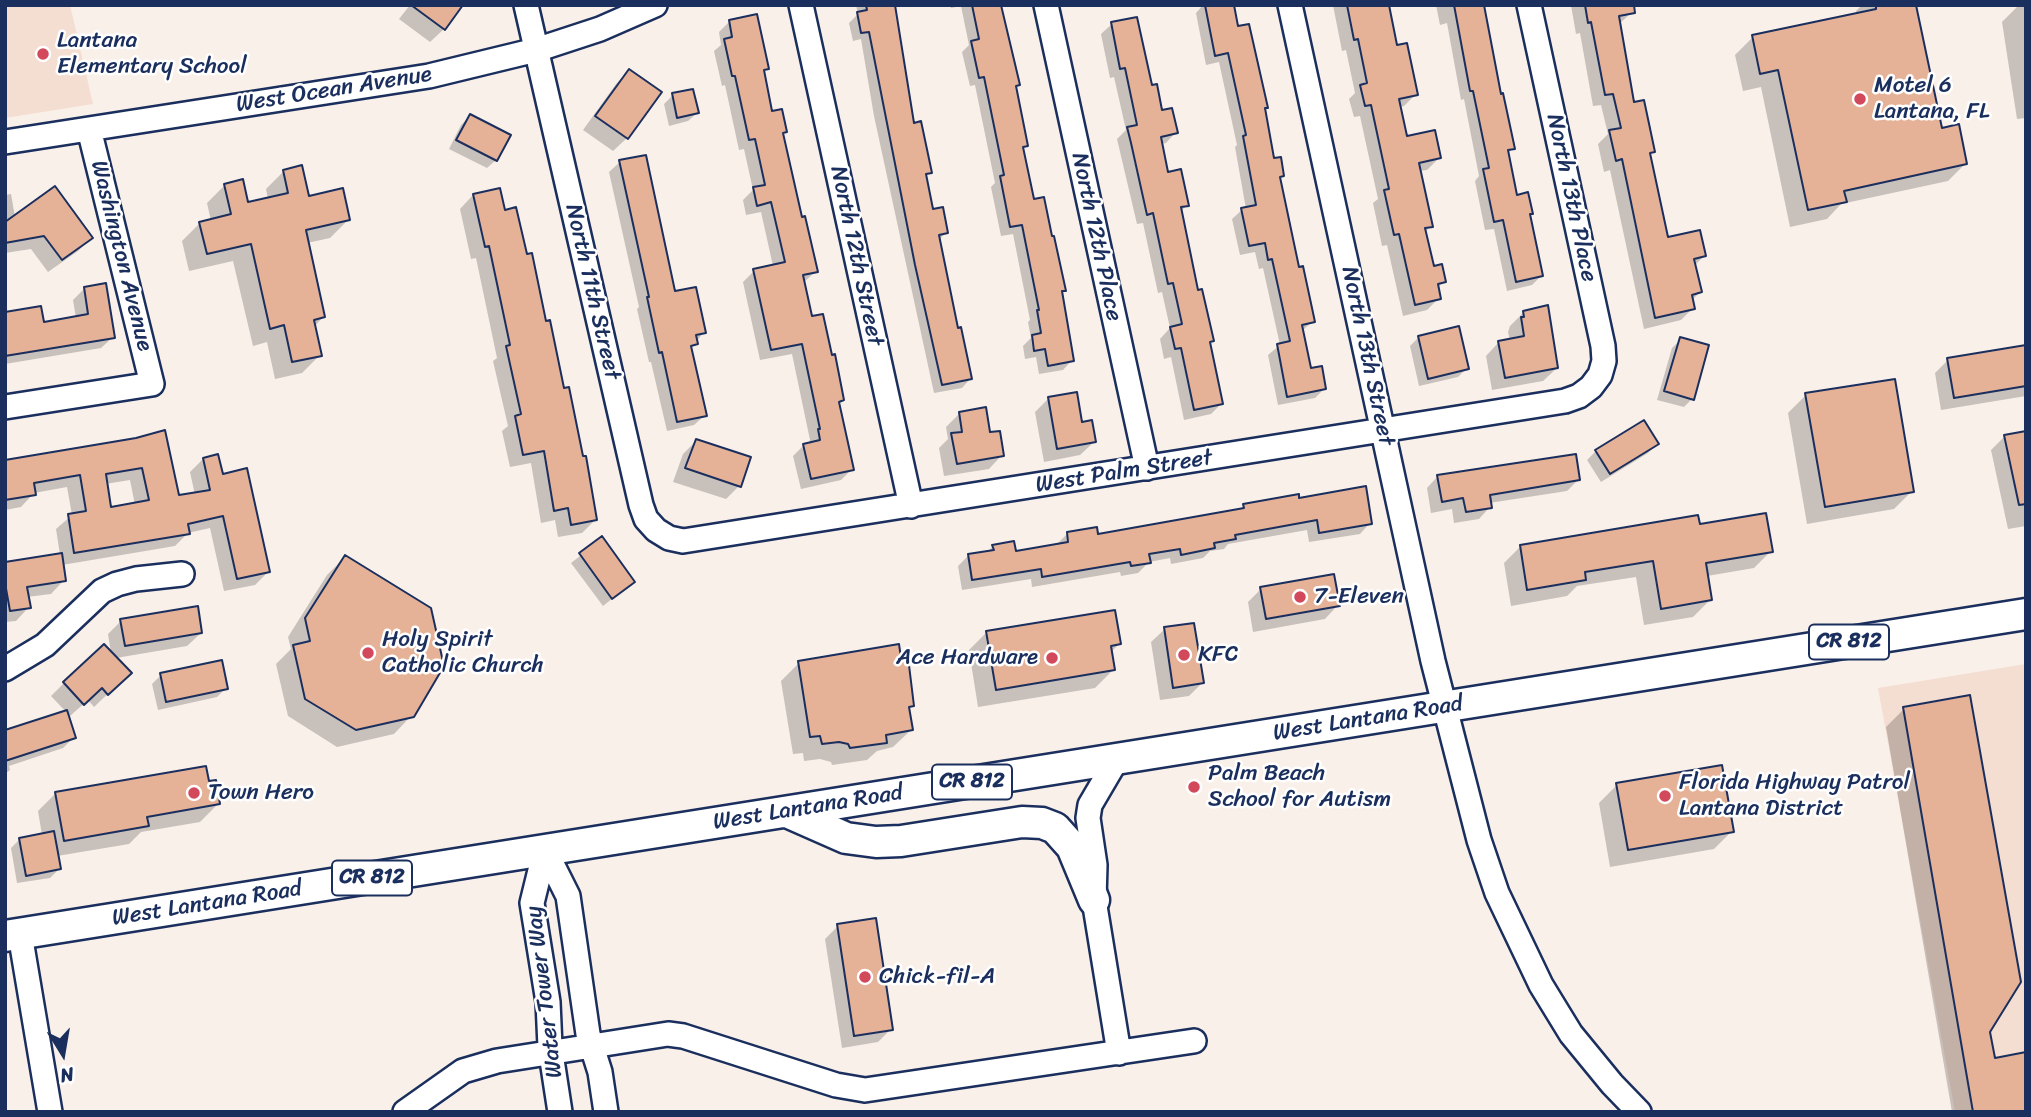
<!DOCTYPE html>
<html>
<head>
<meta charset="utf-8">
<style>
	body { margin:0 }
	#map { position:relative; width:2031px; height:1117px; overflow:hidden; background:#faf0ea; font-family:Sriracha,sans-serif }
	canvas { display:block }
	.frame { position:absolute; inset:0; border:7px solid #1b2f5e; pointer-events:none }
	.north { position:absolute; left:28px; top:1019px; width:70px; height:70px; -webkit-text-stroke:5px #fff; paint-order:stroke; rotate:169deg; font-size:19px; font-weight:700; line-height:28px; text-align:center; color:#1b2f5e }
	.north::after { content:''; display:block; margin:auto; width:24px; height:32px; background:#1b2f5e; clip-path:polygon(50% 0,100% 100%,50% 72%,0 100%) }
</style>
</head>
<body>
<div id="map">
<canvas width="2031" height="1117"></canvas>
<div class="frame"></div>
<div class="north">N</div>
</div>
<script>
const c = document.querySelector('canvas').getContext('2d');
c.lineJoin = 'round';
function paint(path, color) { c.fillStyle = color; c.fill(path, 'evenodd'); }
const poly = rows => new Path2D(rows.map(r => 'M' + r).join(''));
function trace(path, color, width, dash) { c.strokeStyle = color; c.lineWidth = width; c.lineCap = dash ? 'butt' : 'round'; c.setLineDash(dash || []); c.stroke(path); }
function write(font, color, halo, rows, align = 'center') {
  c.font = font + ' Sriracha,sans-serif'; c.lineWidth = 5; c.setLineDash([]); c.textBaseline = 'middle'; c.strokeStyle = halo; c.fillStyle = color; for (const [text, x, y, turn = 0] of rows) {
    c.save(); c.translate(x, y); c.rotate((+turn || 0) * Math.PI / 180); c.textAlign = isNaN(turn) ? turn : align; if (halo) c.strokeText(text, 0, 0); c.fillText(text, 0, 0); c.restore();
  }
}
paint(poly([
	[5,5,70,5,93,104,5,118],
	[2026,664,2026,1112,1955,1112,1878,688]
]), '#f4ddd1');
paint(poly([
	[410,5,460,5,444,29,430,42,399,19],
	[856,5,893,5,913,125,930,172,925,178,932,211,946,232,938,241,957,330,970,379,962,388,934,393,874,116,861,39,853,41,849,23,858,14],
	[950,5,1000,5,1018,85,1014,88,1026,146,1022,150,1032,202,1064,290,1061,293,1072,360,1063,370,1039,374,1036,357,1025,359,1023,346,1031,338,1028,322,1030,320,1013,234,1001,236,991,187,995,183,975,85,970,86,962,52,969,45,961,6,951,8],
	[1203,5,1232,5,1236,28,1266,107,1264,109,1273,160,1282,175,1279,179,1298,269,1313,321,1302,331,1309,370,1325,388,1315,398,1278,405,1268,355,1280,345,1263,268,1259,269,1255,252,1240,255,1232,219,1242,210,1246,209,1235,147,1237,145,1219,62,1206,65,1196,13],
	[1333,5,1387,5,1395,47,1416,94,1404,106,1399,107,1406,138,1439,158,1427,170,1419,171,1431,226,1424,233,1432,268,1444,281,1437,288,1439,298,1427,310,1403,316,1387,245,1382,246,1373,203,1378,199,1360,116,1354,117,1349,99,1355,93,1346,50,1342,51],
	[1436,5,1486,5,1484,10,1499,96,1513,148,1507,154,1516,197,1531,213,1529,215,1541,276,1532,285,1507,291,1494,229,1485,230,1475,181,1479,176,1464,99,1461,100,1447,23,1440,25],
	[1571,5,1629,5,1631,13,1618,25,1633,104,1653,152,1649,156,1666,239,1704,256,1694,266,1700,292,1691,301,1693,308,1681,320,1644,329,1610,170,1604,172,1598,144,1608,134,1601,105,1593,106,1580,33,1576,34],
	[1862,5,1914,5,1941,130,1965,164,1948,181,1841,204,1827,219,1790,227,1761,87,1743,91,1735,55,1753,37,1857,15,1856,11],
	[2019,5,2026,5,2026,118,2017,119,2002,22],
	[730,21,767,68,762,73,771,113,785,131,782,135,801,219,816,271,803,283,811,319,843,400,838,404,852,469,841,480,801,489,793,456,804,445,808,444,810,440,792,354,760,360,743,282,754,271,773,266,761,212,746,215,743,200,753,190,744,149,739,150,725,85,722,86,714,51,721,45,719,32],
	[1112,24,1150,87,1161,112,1176,132,1166,143,1160,144,1167,174,1187,205,1180,212,1221,404,1211,414,1184,420,1171,357,1164,359,1160,339,1170,328,1162,292,1158,293,1143,223,1137,224,1117,139,1126,130,1114,77,1110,78,1101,34],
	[629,71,660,92,627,138,613,151,583,130,616,84],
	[673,95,697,113,688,121,669,126,664,104],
	[470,116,496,160,487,168,449,149,461,125],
	[620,162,674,293,704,332,690,349,705,415,694,425,667,431,651,362,649,362,637,309,639,307,609,172],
	[284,171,308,198,348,220,330,238,307,243,323,317,314,327,320,355,302,373,275,379,267,342,253,346,233,261,189,271,182,241,200,223,211,221,207,203,225,185,247,204,268,199,266,189],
	[11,194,15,217,91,238,78,251,48,272,31,249,5,253,5,195],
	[473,195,503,212,545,323,595,520,582,533,558,537,555,520,541,523,531,463,510,467,502,431,508,426,493,361,497,358,476,258,471,259,460,209],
	[84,289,113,337,101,348,5,364,5,313,42,324,76,318,73,300],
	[1523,313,1557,368,1543,381,1492,390,1486,356,1499,342,1510,341,1508,332,1510,326],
	[1418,338,1467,368,1458,377,1419,386,1410,346],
	[1681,339,1692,399,1684,407,1657,400,1672,348],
	[2026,346,2026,396,1941,410,1935,373,1948,360],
	[1806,395,1912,491,1894,509,1807,524,1788,413],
	[1049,398,1081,424,1094,442,1080,455,1044,462,1035,412],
	[959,414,989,434,1002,455,989,469,944,476,939,448,948,439,946,427],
	[2026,433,2026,526,2008,529,1991,450,2004,437],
	[136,440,178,497,195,495,190,472,203,459,221,476,268,572,255,585,224,591,210,528,188,533,175,546,62,565,64,580,51,594,27,597,29,607,16,621,5,622,5,564,60,555,56,529,72,515,67,487,34,493,21,507,5,510,5,462],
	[130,480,135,505,110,509,105,484],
	[696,441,739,486,726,499,673,482,683,454],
	[1657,444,1648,453,1601,482,1587,460,1596,451],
	[1438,476,1579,479,1567,491,1489,503,1490,507,1479,519,1454,523,1452,509,1431,513,1427,488],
	[1298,500,1370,523,1360,534,1309,542,1307,530,1228,544,1224,549,1210,551,1203,558,1171,564,1170,558,1149,562,1138,573,1121,576,1120,572,1032,587,1031,579,962,590,958,566,969,555,987,553,993,546,1015,553,1057,544,1068,533,1097,536,1239,511,1244,506],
	[1698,526,1771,551,1754,568,1707,576,1710,600,1693,617,1644,625,1636,577,1577,586,1567,596,1511,606,1504,563,1521,546],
	[602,539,633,582,603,606,571,563],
	[345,557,412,715,394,734,337,747,288,716,276,664,291,649,288,637,327,575],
	[1261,589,1338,605,1325,619,1253,632,1248,602],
	[121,621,201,633,187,646,116,658,116,686,94,707,88,700,70,716,51,696,64,683,111,653,108,634],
	[1165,629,1202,683,1189,696,1160,700,1151,642],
	[987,632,1119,644,1110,653,1113,670,1095,688,978,707,969,650],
	[799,663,912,705,908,710,911,730,893,747,877,751,867,760,832,765,831,762,820,759,804,761,803,753,793,754,781,681],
	[161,675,226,688,217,697,158,710,152,684],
	[1904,709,1994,1060,2026,1112,1952,1112,1886,727],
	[21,727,74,737,63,748,9,766,10,770,5,774,5,729],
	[207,783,218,804,200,822,141,832,129,844,57,856,59,869,50,878,17,883,11,848,20,839,42,835,38,811,56,793],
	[1617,785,1732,831,1714,849,1610,867,1599,803],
	[838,926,891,1029,878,1042,842,1048,825,939]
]), '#0003');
const building = poly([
	[411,5,463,5,445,30,411,5],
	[866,5,895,5,914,123,921,121,932,173,926,174,933,209,943,207,948,233,939,235,958,328,961,327,972,379,942,385,915,265,869,32,861,33,857,12,867,10,866,5],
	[972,5,1001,5,1020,85,1016,86,1028,146,1023,147,1034,199,1044,197,1052,236,1054,236,1066,291,1062,291,1074,361,1048,366,1045,349,1034,351,1032,335,1041,333,1037,310,1039,310,1022,225,1010,227,1000,176,1004,175,984,77,979,78,971,41,979,39,972,5],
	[1205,5,1234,5,1238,26,1249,24,1268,108,1265,108,1274,158,1281,157,1284,176,1280,177,1299,267,1303,266,1315,322,1302,325,1311,368,1322,366,1326,389,1287,397,1277,344,1290,341,1272,259,1268,260,1265,243,1249,246,1241,208,1256,205,1243,136,1246,135,1228,53,1215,56,1205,5],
	[1347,5,1389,5,1397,45,1407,43,1418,95,1399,99,1407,136,1435,130,1441,158,1419,163,1433,227,1425,228,1434,266,1442,264,1446,282,1438,284,1441,299,1415,305,1399,234,1394,235,1384,190,1389,189,1371,105,1365,106,1360,85,1367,83,1358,39,1354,40,1347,5],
	[1454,5,1484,5,1501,94,1503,93,1515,149,1508,150,1517,195,1528,192,1533,214,1530,214,1543,276,1516,282,1503,220,1494,222,1483,169,1489,168,1473,91,1470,91,1454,5],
	[1585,5,1634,5,1635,13,1619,16,1634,102,1644,100,1655,152,1650,153,1668,237,1700,230,1706,256,1694,259,1702,292,1692,295,1695,309,1655,318,1622,159,1616,161,1609,130,1621,128,1613,94,1605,95,1591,22,1588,23,1585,5],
	[1876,5,1916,5,1942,128,1959,124,1967,164,1844,191,1847,202,1808,210,1778,70,1760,74,1752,35,1876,9,1876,5],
	[757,14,769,69,764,70,772,111,782,109,787,132,783,133,802,217,805,216,818,272,803,275,812,316,823,314,832,355,835,354,844,400,839,402,854,470,811,479,803,444,820,440,818,429,820,429,802,344,771,350,753,269,785,262,771,202,757,206,753,187,765,185,755,139,749,140,735,76,732,76,724,39,732,37,729,20,757,14],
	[1137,17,1152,85,1157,84,1162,110,1172,108,1178,133,1161,137,1168,172,1181,169,1189,206,1181,207,1198,290,1202,289,1214,341,1210,342,1223,404,1194,410,1181,348,1175,349,1170,327,1182,324,1173,283,1168,284,1153,213,1147,215,1131,143,1127,127,1137,125,1125,68,1120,69,1111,22,1137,17],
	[629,69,662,92,628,139,595,116,629,69],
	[693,89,699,113,677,118,672,93,693,89],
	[470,114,511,135,497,161,456,140,470,114],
	[646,155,675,291,696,287,706,333,696,335,698,344,691,346,707,416,677,422,662,352,659,353,647,297,649,297,619,160,646,155],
	[302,165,309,196,343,188,350,220,306,230,325,317,314,320,322,356,292,362,284,325,270,329,251,244,207,254,199,222,231,214,224,184,243,179,248,202,288,193,283,170,302,165],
	[55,186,93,238,62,260,44,236,5,243,5,222,55,186],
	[500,188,505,210,516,207,527,254,532,253,546,321,550,320,564,388,569,387,583,456,586,456,597,520,571,525,568,508,554,511,544,451,523,455,515,416,521,414,506,346,510,345,489,246,485,247,473,194,500,188],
	[106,283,115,338,5,356,5,312,41,306,44,322,88,314,84,287,106,283],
	[1548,305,1558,368,1505,378,1498,341,1524,336,1521,317,1524,317,1523,311,1548,305],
	[1459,326,1469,369,1428,379,1418,336,1459,326],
	[1680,337,1709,345,1694,400,1664,391,1680,337],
	[2026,345,2026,386,1954,398,1947,358,2026,345],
	[1895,379,1914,492,1825,507,1805,393,1895,379],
	[1077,392,1082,422,1092,420,1096,442,1057,449,1048,397,1077,392],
	[986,407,990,432,1000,431,1004,456,957,464,951,433,962,432,959,412,986,407],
	[1644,420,1659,444,1610,474,1595,450,1644,420],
	[165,430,179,495,210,490,203,458,218,454,223,474,247,468,270,572,237,579,223,516,188,524,190,534,74,553,68,514,86,511,80,475,34,483,36,495,5,500,5,460,136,438,165,430],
	[142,468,149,500,111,507,106,474,142,468],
	[2026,431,2026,504,2019,505,2004,435,2026,431],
	[696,439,751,457,741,487,685,468,696,439],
	[1576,454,1580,480,1490,495,1492,508,1466,512,1463,498,1442,502,1437,475,1576,454],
	[1366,486,1372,524,1319,533,1317,520,1235,535,1236,539,1214,543,1215,548,1181,555,1180,549,1149,554,1151,563,1131,566,1130,562,1042,577,1041,569,972,580,968,554,994,550,992,545,1014,541,1016,551,1068,542,1067,532,1097,527,1098,534,1244,508,1243,504,1299,494,1299,498,1366,486],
	[1766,513,1773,552,1706,563,1712,600,1661,609,1653,561,1585,572,1586,580,1527,590,1520,545,1698,515,1700,524,1766,513],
	[602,536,635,582,612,599,579,553,602,536],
	[62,553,66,581,27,587,31,608,10,611,5,583,5,562,62,553],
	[345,555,431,608,444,666,414,717,356,730,305,699,293,645,310,641,305,618,345,555],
	[1334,574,1340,606,1266,619,1260,587,1334,574],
	[198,606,202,633,125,646,120,619,198,606],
	[1115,610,1121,644,1111,646,1115,670,996,690,986,631,1115,610],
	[1194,623,1204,683,1173,688,1164,627,1194,623],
	[104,644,132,673,108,695,102,688,84,705,63,682,104,644],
	[899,644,901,658,908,657,914,706,909,707,913,730,886,735,887,743,850,748,848,744,839,742,822,744,820,736,810,737,798,661,899,644],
	[222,660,228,689,166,702,160,673,222,660],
	[1970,695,2021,982,1990,1032,1995,1058,2026,1052,2026,1112,1973,1112,1903,707,1970,695],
	[67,710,76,738,5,761,5,730,67,710],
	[1722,765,1734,832,1628,850,1616,783,1722,765],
	[206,766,209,781,216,780,220,804,147,817,149,826,64,841,55,792,206,766],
	[54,831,61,869,26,876,19,838,54,831],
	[876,918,893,1030,854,1036,837,924,876,918]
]);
paint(building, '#e5b297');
trace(building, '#1b2f5e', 2);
const minor = poly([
	[526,5,641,505,646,519,656,530,669,538,683,541,1565,401,1579,396,1591,387,1600,375,1604,361,1603,346,1529,5],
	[801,5,911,506],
	[1046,5,1147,468],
	[1290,5,1433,661,1479,840,1497,893,1541,985,1571,1034,1612,1084,1639,1112],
	[5,142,429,76,536,50,600,29,655,5],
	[5,407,152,384,89,129],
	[5,669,45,645,102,591,117,584,136,579,182,574],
	[1117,759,1090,805,1088,818,1095,865,1094,900,1119,1053],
	[545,850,568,896,588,1034,600,1072,606,1112],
	[545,850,532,903,548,1002,550,1047,560,1112],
	[20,934,50,1112],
	[405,1112,463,1071,497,1061,668,1034,683,1036,836,1085,865,1090,1194,1041]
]);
const major = poly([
	[787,812,846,838,876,842,901,841,1022,822,1042,823,1055,828,1072,847,1094,900],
	[5,936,2026,614]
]);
trace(minor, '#1b2f5e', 28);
trace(major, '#1b2f5e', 35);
trace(minor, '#fff', 23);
trace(major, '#fff', 30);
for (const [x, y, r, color] of [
	[43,54,7,"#d1495b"],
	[1860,99,7,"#d1495b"],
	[1300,597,7,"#d1495b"],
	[368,653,7,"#d1495b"],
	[1184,655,7,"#d1495b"],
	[1052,658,7,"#d1495b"],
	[1194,787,7,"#d1495b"],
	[194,793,7,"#d1495b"],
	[1665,796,7,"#d1495b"],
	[865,977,7,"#d1495b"]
]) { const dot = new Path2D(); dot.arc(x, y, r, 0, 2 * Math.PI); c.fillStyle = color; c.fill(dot); trace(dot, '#fff', 2.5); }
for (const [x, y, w] of [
	[1849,642,80],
	[972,782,80],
	[372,878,80]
]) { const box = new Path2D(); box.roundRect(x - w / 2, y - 17.5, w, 35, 5); c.fillStyle = '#fff'; c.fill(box); trace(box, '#1b2f5e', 2); }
write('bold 21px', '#1b2f5e', null, [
	["CR 812",1849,642],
	["CR 812",972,782],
	["CR 812",372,878]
]);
write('23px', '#1b2f5e', '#fff', [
	["Lantana",57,41],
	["Elementary School",57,67],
	["Motel 6",1874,86],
	["Lantana, FL",1874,112],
	["7-Eleven",1314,597],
	["Holy Spirit",382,640],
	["Catholic Church",382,666],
	["KFC",1198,655],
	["Ace Hardware",1038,658,"right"],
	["Palm Beach",1208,774],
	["School for Autism",1208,800],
	["Florida Highway Patrol",1679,783],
	["Lantana District",1679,809],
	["Town Hero",208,793],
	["Chick-fil-A",879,977]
], 'left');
write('23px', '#1b2f5e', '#fff', [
	["West Ocean Avenue",334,90,-9],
	["North 13th Place",1571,198,78],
	["North 12th Place",1096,237,78],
	["Washington Avenue",121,256,76],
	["North 12th Street",856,256,78],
	["North 11th Street",592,292,77],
	["North 13th Street",1367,356,78],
	["West Palm Street",1124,472,-9],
	["West Lantana Road",1368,719,-9],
	["West Lantana Road",808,808,-9],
	["West Lantana Road",207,904,-9],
	["Water Tower Way",545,992,-97]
]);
</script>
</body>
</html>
